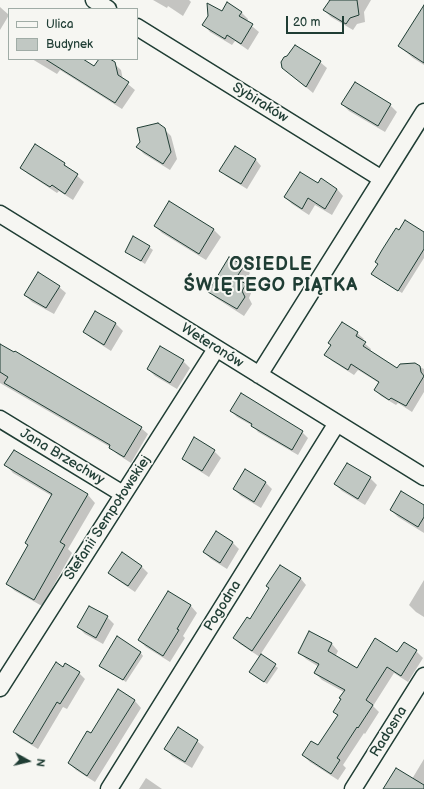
<!DOCTYPE html>
<html>
<head>
<meta charset="utf-8">
<style>
	body { margin:0 }
	#map { position:relative; width:424px; height:789px; overflow:hidden; background:#f6f6f2; font-family:"Balsamiq Sans",sans-serif }
	canvas { display:block }
	.legend { position:absolute; left:8px; top:8px; width:130px; height:52px; box-sizing:border-box; background:#f6f6f2; border:1px solid #a0aca6; margin:0; padding:5px 7px; list-style:none; font-size:12px; color:#1f3d34 }
	.legend li { display:flex; align-items:center; gap:8px; height:20px }
	.legend b { width:20px; border:1px solid #a0aca6 }
	.north { position:absolute; left:8px; top:741px; width:40px; height:40px; -webkit-text-stroke:3px #f6f6f2; paint-order:stroke; rotate:98deg; font-size:11px; font-weight:700; line-height:16px; text-align:center; color:#1f3d34 }
	.north::after { content:''; display:block; margin:auto; width:14px; height:18px; background:#1f3d34; clip-path:polygon(50% 0,100% 100%,50% 72%,0 100%) }
	.scale { position:absolute; left:286px; top:16px; width:58px; height:18px; box-sizing:border-box; border:2px solid #1f3d34; border-top:0; padding-left:5px; font-size:12px; line-height:14px; white-space:nowrap; color:#1f3d34; -webkit-text-stroke:3px #f6f6f2; paint-order:stroke }
</style>
</head>
<body>
<div id="map">
<canvas width="424" height="789"></canvas>
<ul class="legend">
<li><b style="height:5px;background:#f6f6f2"></b>Ulica</li>
<li><b style="height:11px;background:#c1c8c3"></b>Budynek</li>
</ul>
<div class="north">N</div>
<div class="scale">20 m</div>
</div>
<script>
const c = document.querySelector('canvas').getContext('2d');
c.lineJoin = 'round';
function paint(path, color) { c.fillStyle = color; c.fill(path, 'evenodd'); }
const poly = rows => new Path2D(rows.map(r => 'M' + r).join(''));
function trace(path, color, width, dash) { c.strokeStyle = color; c.lineWidth = width; c.lineCap = dash ? 'butt' : 'round'; c.setLineDash(dash || []); c.stroke(path); }
function write(font, color, halo, rows, align = 'center') {
  c.font = font + ' "Balsamiq Sans",sans-serif'; c.lineWidth = 4; c.setLineDash([]); c.textBaseline = 'middle'; c.strokeStyle = halo; c.fillStyle = color; for (const [text, x, y, turn = 0] of rows) {
    c.save(); c.translate(x, y); c.rotate((+turn || 0) * Math.PI / 180); c.textAlign = isNaN(turn) ? turn : align; if (halo) c.strokeText(text, 0, 0); c.fillText(text, 0, 0); c.restore();
  }
}
paint(poly([
	[153,0,189,0,191,2,183,16,168,6,167,8],
	[328,0,371,0,364,12,365,22,357,24,353,30,331,17,324,10,330,2],
	[0,7,9,15,0,30],
	[222,12,241,12,248,19,247,22,259,32,248,50,235,41,232,45,210,32,204,25],
	[424,23,424,65,413,58,399,46],
	[32,59,81,59,95,67,100,59,109,59,121,70,123,80,135,90,122,109,60,70,57,74],
	[320,62,327,68,313,93,283,68],
	[342,104,390,105,397,112,385,132,349,111],
	[164,129,171,136,177,159,170,170,144,154,137,147],
	[235,147,256,160,261,166,247,189,226,176,221,170],
	[64,164,84,182,73,200,59,191,57,193,28,174,21,168],
	[318,185,337,189,343,196,332,215,315,205,309,215,292,204,285,197],
	[170,203,214,230,221,237,206,260,162,233,155,226],
	[399,232,424,233,424,258,402,293,376,277],
	[149,247,153,250,145,264,126,251],
	[243,266,250,273,244,284,252,291,249,298,252,304,244,316,216,298,209,291],
	[59,287,66,293,54,314,32,302,25,295],
	[96,312,116,324,123,331,111,351,91,338,84,332],
	[357,333,364,339,362,341,371,349,370,352,398,370,414,364,424,369,424,392,412,412,398,403,396,405,381,396,375,390,379,383,358,370,354,375,332,361,326,355],
	[0,345,141,428,148,434,131,463,117,454,110,447,0,383],
	[183,361,190,368,177,389,155,376,148,369],
	[231,411,302,432,308,438,298,455,258,432,253,426,237,417],
	[14,451,88,495,95,503,68,549,72,553,42,606,15,591,7,584,28,546,26,543,52,496,13,473,6,465],
	[214,451,221,458,209,477,190,465,183,458],
	[370,478,377,485,365,505,342,491,335,484],
	[265,482,272,489,261,508,241,496,234,489],
	[424,506,424,533,398,517,391,510],
	[233,543,239,549,227,569,211,559,204,552],
	[141,566,148,573,135,592,116,579,109,573],
	[280,566,301,579,306,585,260,655,278,668,267,684,250,672,260,657,240,644,234,638,250,620,270,588],
	[424,580,424,617,416,612,409,605],
	[168,592,191,606,197,613,183,636,185,638,170,662,146,647,139,640],
	[107,617,114,624,103,644,85,634,78,627],
	[310,632,332,644,338,651,335,657,357,669,398,654,416,651,423,658,408,682,394,673,373,706,379,712,365,734,364,733,343,765,346,768,338,780,310,762,303,755,318,747,338,716,334,712,342,699,344,692,322,680,315,673,319,667,306,659,299,652],
	[140,652,143,656,126,682,100,665],
	[66,664,79,673,85,679,67,709,63,707,38,749,20,738,14,732],
	[118,691,135,701,141,708,95,782,76,770,69,763,91,735],
	[197,741,204,747,192,768,172,756,166,749],
	[424,759,424,789,384,789,412,779],
	[146,778,162,789,139,789]
]), '#0003');
const building = poly([
	[330,0,357,0,359,15,350,18,346,24,323,10,330,0],
	[227,2,242,12,239,16,253,24,241,44,227,35,225,39,202,25,208,16,207,3,222,11,227,2],
	[424,5,424,63,398,46,424,5],
	[295,45,321,61,306,87,282,68,281,62,284,57,287,56,295,45],
	[45,59,83,59,94,66,99,59,110,59,115,62,118,75,129,82,115,103,45,59],
	[355,82,391,104,378,126,341,104,355,82],
	[158,123,165,128,171,152,163,164,136,147,140,142,137,128,158,123],
	[35,144,65,163,64,165,78,174,65,194,52,185,50,187,20,168,35,144],
	[235,146,256,159,241,184,219,171,235,146],
	[300,172,318,183,321,178,337,189,325,209,308,198,302,209,284,197,300,172],
	[169,201,214,229,199,254,154,226,169,201],
	[405,220,424,232,424,249,398,291,371,274,378,264,375,262,382,250,396,228,399,230,405,220],
	[133,236,150,246,141,261,125,252,133,236],
	[229,257,244,266,236,278,246,284,242,291,245,297,237,309,208,292,229,257],
	[38,272,60,286,46,308,24,295,38,272],
	[95,311,116,323,104,345,83,332,95,311],
	[342,322,358,332,356,336,366,342,363,346,397,368,400,364,415,363,420,366,421,372,424,376,406,406,391,398,389,400,374,390,379,382,351,364,348,370,324,355,331,345,328,343,342,322],
	[0,344,14,352,15,351,142,427,124,457,109,448,110,445,4,383,8,377,0,372,0,344],
	[160,346,184,360,170,383,147,369,160,346],
	[241,393,303,431,292,450,251,426,252,424,230,411,241,393],
	[194,437,215,450,202,471,182,459,194,437],
	[14,450,88,494,60,542,65,545,34,600,6,584,28,545,25,543,52,494,4,465,14,450],
	[347,463,371,477,358,499,334,484,347,463],
	[245,469,266,482,254,502,233,489,245,469],
	[401,491,424,505,424,517,418,527,390,510,401,491],
	[216,531,233,542,220,563,203,552,216,531],
	[122,552,142,566,128,586,108,573,122,552],
	[280,565,301,578,252,651,233,638,247,617,250,619,269,588,266,586,280,565],
	[168,591,191,605,177,629,179,630,163,656,138,640,168,591],
	[89,606,108,616,96,638,77,627,89,606],
	[309,631,332,643,328,651,357,668,375,638,397,652,404,642,417,650,401,676,387,667,366,700,373,705,358,728,357,727,337,758,340,760,331,774,302,755,311,741,318,745,338,715,333,712,341,699,339,698,345,690,314,673,319,664,298,653,309,631],
	[117,636,141,652,123,680,99,666,117,636],
	[261,654,276,664,264,682,249,672,261,654],
	[56,662,63,667,65,663,80,672,60,704,57,702,32,744,13,732,56,662],
	[118,689,135,700,87,776,68,763,87,731,91,733,118,689],
	[178,727,198,740,185,762,164,749,178,727],
	[396,768,424,785,424,789,383,789,396,768]
]);
paint(building, '#c1c8c3');
trace(building, '#1f3d34', 1);
const minor = poly([
	[94,0,108,9],
	[137,27,382,179],
	[0,214,424,477],
	[259,375,424,112],
	[0,419,123,494],
	[0,688,216,349],
	[109,789,337,423],
	[353,789,424,676]
]);
trace(minor, '#1f3d34', 19);
trace(minor, '#f6f6f2', 16);
write('14px', '#1f3d34', '#f6f6f2', [
	["Sybiraków",260,103,32],
	["Weteranów",212,346,32],
	["Jana Brzechwy",62,457,31],
	["Stefanii Sempołowskiej",108,518,-57],
	["Pogodna",223,606,-58],
	["Radosna",389,732,-58]
]);
c.letterSpacing = '1px';
write('bold 18px', '#1f3d34', '#f6f6f2', [
	["OSIEDLE",271,265],
	["ŚWIĘTEGO PIĄTKA",271,286]
]);
c.letterSpacing = '0px';
</script>
</body>
</html>
